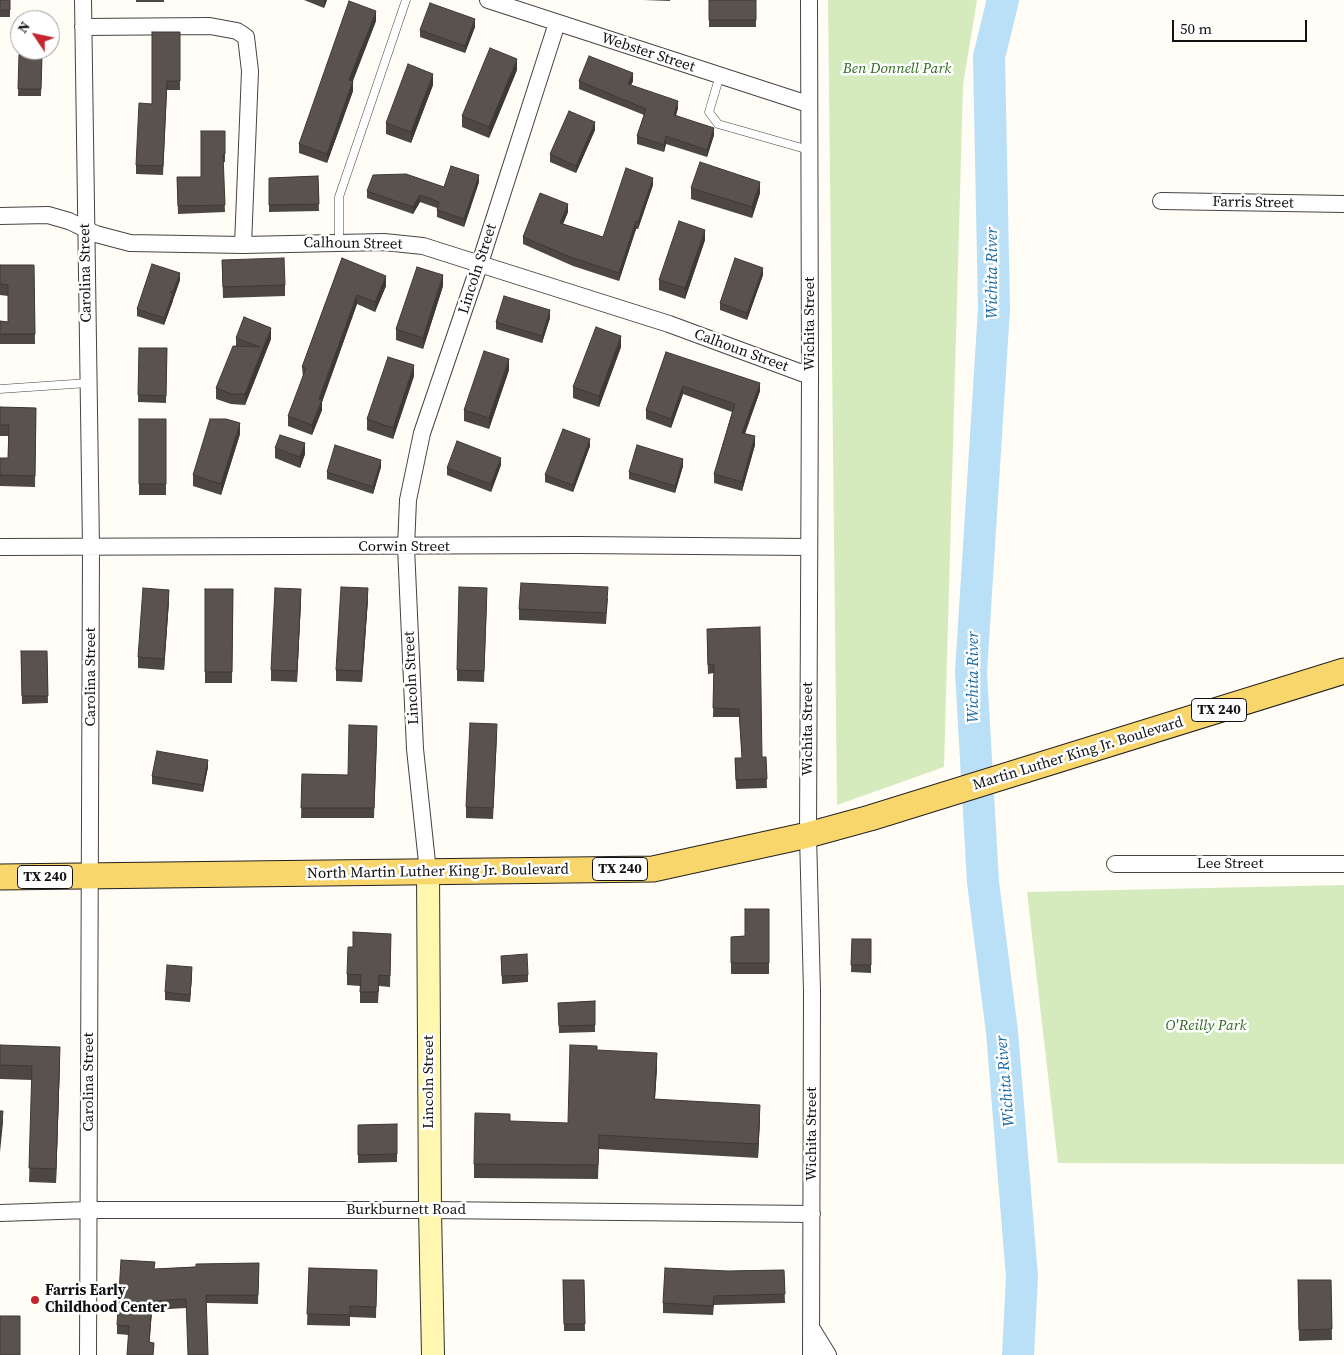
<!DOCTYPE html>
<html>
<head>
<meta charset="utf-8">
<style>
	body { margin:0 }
	#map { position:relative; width:1344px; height:1355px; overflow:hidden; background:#fffdf5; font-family:"Source Serif 4",serif }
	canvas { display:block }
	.north { position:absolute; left:10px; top:10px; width:50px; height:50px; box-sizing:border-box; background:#fff; border:1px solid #a0a0a0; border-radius:50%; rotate:304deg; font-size:14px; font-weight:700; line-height:20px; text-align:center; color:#111 }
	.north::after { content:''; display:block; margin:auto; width:18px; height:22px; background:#c4262e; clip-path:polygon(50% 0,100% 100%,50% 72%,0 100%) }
	.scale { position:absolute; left:1172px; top:20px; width:135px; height:22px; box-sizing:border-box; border:2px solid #111; border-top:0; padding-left:6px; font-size:15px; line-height:18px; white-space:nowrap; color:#111; -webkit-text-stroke:4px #fff; paint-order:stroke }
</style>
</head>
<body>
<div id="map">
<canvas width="1344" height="1355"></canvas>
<div class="north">N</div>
<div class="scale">50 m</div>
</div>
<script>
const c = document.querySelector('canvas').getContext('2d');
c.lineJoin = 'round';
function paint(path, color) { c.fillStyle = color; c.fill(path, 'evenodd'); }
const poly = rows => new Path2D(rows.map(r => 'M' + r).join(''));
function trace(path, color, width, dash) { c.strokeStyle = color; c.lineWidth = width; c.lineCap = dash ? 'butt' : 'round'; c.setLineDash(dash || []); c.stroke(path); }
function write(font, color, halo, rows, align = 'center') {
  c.font = font + ' "Source Serif 4",serif'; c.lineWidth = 5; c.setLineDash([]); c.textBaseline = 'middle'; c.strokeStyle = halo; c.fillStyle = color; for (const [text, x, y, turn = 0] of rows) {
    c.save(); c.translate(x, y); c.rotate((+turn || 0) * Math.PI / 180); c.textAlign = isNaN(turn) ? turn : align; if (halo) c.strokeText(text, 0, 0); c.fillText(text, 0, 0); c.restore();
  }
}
paint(poly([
	[828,0,977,0,963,85,944,767,837,805],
	[1344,885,1344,1164,1058,1163,1027,892]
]), '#d5ebbd');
trace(poly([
	[1003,0,989,57,994,309,971,672,983,882,1002,1032,1022,1277,1018,1355]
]), '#b9e0f7', 32);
const service = poly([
	[720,75,709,112,718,124,809,150],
	[339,242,339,197,406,0],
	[0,389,88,383]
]);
const minor = poly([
	[83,0,91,547,88,1355],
	[488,0,808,104],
	[809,0,810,376,808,835,812,991,811,1355],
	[83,27,210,26,237,31,246,37,250,71,243,245],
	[1161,201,1344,204],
	[0,216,48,215,69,221,96,234,130,243,243,245,384,242,423,246,669,324,810,376],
	[0,547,578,545,809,547],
	[1115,864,1344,864],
	[428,872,415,749,406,547,408,500,422,433,480,263,557,23],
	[0,1213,88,1210,430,1210,812,1214],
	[812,1329,828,1355]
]);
const secondary = poly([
	[428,872,430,1210,433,1355]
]);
const primary = poly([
	[0,877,653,869,808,835,870,818,1344,671]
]);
trace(service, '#444', 9);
trace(minor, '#444', 18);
trace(secondary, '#333', 24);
trace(primary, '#222', 27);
trace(service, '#fff', 8);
trace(minor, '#fff', 16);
trace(secondary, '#fff6b0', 22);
trace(primary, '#f9d66b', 25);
paint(poly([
	[0,0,10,0,10,17,0,17],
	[136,0,164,0,164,2,136,2],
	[304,0,327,0,324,8],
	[643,0,670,0,670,1],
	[709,0,756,0,756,27,709,27],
	[376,21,353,81,353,91,327,163,299,153,299,144],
	[475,27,465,53,420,37,420,30],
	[180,32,180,90,167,90,163,175,136,174,136,165,152,104],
	[19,55,42,56,41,96,18,96],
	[517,70,489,138,462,127,462,116],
	[579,81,633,81,631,85,678,108,676,115,714,135,707,157,666,144,664,152,637,144,637,136,644,115,579,89],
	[433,85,411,143,386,134,386,123],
	[595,130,576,173,550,162,550,154],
	[225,131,225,162,223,162,225,212,178,214,177,177,201,177],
	[318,176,319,211,269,212,269,178],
	[479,182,464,227,437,217,437,208,420,202,413,214,367,198,367,191,444,187],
	[653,185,638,229,636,229,619,281,573,266,523,244,523,237,568,212,563,224,603,237],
	[691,188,760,193,752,218,691,199],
	[705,240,685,299,659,290,659,280],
	[342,258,386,286,375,312,357,304,322,402,322,410,312,435,288,426,288,416,303,377,302,367],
	[222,260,285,285,285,296,223,298],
	[0,265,34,265,35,344,0,344,0,321,8,322,8,296,0,295],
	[763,275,747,320,720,310,720,303],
	[180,280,164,325,137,316,137,309],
	[443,286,423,349,396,340,396,329],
	[550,318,542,343,496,329,496,322],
	[236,338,271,339,245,405,231,404,216,399,216,388,236,346],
	[621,347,599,407,573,398,573,387],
	[139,348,167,348,166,403,138,402],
	[666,352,760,391,745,434,755,445,742,491,714,483,714,474,732,412,683,394,671,428,646,419,646,410],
	[509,370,489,429,464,421,464,410],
	[414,376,393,439,367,430,367,419],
	[0,407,36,408,35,487,0,486,0,458,8,458,8,436,0,436],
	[139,419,166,419,166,495,139,495],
	[240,434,221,495,193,486,193,475],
	[590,446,573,492,545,482,545,475],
	[275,448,305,454,300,468,275,458],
	[501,465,491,492,447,475,447,468],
	[683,466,675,493,629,479,629,472],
	[381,467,373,494,327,479,327,472],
	[205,589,233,589,232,683,205,683],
	[487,598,484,682,457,681,457,670],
	[608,598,606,624,519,620,519,609],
	[368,599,362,682,336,681,336,670],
	[301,600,297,682,271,681,271,670],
	[169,601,164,670,138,668,138,657],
	[707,638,762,757,766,757,767,788,736,789,735,758,742,758,739,717,713,717,714,673,708,674],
	[21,651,47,651,48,703,22,704],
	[497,735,493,819,466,818,466,807],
	[377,736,374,818,301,818,302,774,348,775],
	[208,767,203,792,152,784,152,776],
	[769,909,769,974,731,974,731,937,745,936],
	[852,939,871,939,871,973,851,972],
	[391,945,390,987,379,986,378,1003,360,1003,360,986,347,985,347,974],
	[501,956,528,975,528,982,502,984],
	[192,975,190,1002,165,1000,165,992],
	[595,1001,595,1032,559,1033,558,1003],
	[0,1045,60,1060,56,1183,29,1182,32,1080,0,1079],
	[597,1050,657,1067,655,1099,760,1119,758,1158,599,1149,598,1179,474,1178,474,1164,510,1122,568,1123],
	[397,1124,397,1162,358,1163,358,1125],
	[259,1263,258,1304,206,1303,186,1308,152,1310,149,1343,154,1343,153,1355,127,1355,129,1335,117,1334,117,1325,155,1269],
	[309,1268,377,1270,376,1318,350,1317,350,1326,307,1325],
	[784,1270,785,1303,714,1305,713,1315,663,1313,663,1303,728,1271],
	[563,1280,584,1280,585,1331,564,1331],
	[1298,1280,1331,1280,1332,1340,1299,1341]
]), '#4d4742');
paint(poly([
	[324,0,327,0,324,8],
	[376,11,376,21,349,90,349,80],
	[475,19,475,27,465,53,465,46],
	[517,59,517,70,489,138,489,127],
	[633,73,633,81,628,92,628,84],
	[433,74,433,85,411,143,411,132],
	[353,81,353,91,327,163,327,154],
	[678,101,678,108,674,122,674,115],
	[595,122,595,130,576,173,576,166],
	[714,128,714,135,707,157,707,150],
	[666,136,666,144,664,152,664,145],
	[479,175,479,182,464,227,464,219],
	[653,178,653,185,638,229,638,222],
	[760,182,760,193,752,218,752,207],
	[420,195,420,202,413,214,413,207],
	[568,204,568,212,560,231,560,223],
	[636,221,636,229,619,281,619,273],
	[705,230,705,240,685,299,685,288],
	[763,268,763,275,747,320,747,313],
	[180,273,180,280,173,300,173,292],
	[443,275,443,286,423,349,423,338],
	[386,276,386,286,375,312,375,302],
	[173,294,173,301,164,325,164,318],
	[357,295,357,304,322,402,322,410,312,435,312,425,319,399],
	[550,310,550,318,542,343,542,336],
	[271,328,271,339,245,405,245,394],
	[621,336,621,347,599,407,599,396],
	[509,359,509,370,489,429,489,418],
	[414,365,414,376,393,439,393,428],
	[760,383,760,391,742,441,742,433],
	[683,386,683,394,671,428,671,419],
	[240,423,240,434,221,495,221,484],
	[755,436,755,445,742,491,742,482],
	[590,439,590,446,573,492,573,485],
	[305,443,305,454,300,468,300,457],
	[501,458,501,465,491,492,491,484],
	[683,459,683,466,675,493,675,486],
	[381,460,381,467,373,494,373,487],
	[368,588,368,599,362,682,362,671],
	[301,589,301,600,297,682,297,671],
	[169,590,169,601,164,670,164,659],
	[208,760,208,767,203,792,203,785],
	[192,967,192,975,190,1002,190,995],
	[60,1047,60,1060,56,1183,56,1169],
	[657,1053,657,1067,654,1113,654,1099],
	[760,1105,760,1119,758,1158,758,1144],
	[3,1111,3,1122,0,1152,0,1141],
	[152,1301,152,1310,149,1351,149,1342]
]), '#3f3936');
const building = poly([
	[0,0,10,0,10,10,0,10,0,0],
	[709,0,756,0,756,20,709,20,709,0],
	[349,1,376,11,349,80,353,81,327,154,299,144,349,1],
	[430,3,475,19,465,46,420,30,430,3],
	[152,32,180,32,180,81,167,81,163,166,136,165,139,103,152,104,152,32],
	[490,48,517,59,489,127,462,116,490,48],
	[19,55,42,56,41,89,18,89,19,55],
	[589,56,633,73,628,84,678,101,674,115,714,128,707,150,666,136,664,145,637,136,646,109,579,81,589,56],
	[408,64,433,74,411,132,386,123,408,64],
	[569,111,595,122,576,166,550,154,569,111],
	[201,131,225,131,225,154,223,154,225,205,178,206,177,177,201,177,201,131],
	[700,162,760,182,752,207,691,188,700,162],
	[451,166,479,175,464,219,437,210,439,202,420,195,413,207,367,191,373,175,406,174,444,187,451,166],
	[626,168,653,178,638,222,636,221,619,273,573,258,523,237,540,193,568,204,560,223,603,237,626,168],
	[318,176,319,204,269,205,269,178,318,176],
	[679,221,705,230,685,288,659,280,679,221],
	[284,258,285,285,223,287,222,260,284,258],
	[342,258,386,276,375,302,357,295,319,399,322,400,312,425,288,416,306,368,302,367,342,258],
	[735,258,763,268,747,313,720,303,735,258],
	[152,264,180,273,173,292,170,292,173,294,164,318,137,309,152,264],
	[0,265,34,265,35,334,0,334,0,321,8,322,8,285,0,284,0,265],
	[417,267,443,275,423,338,396,329,417,267],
	[504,296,550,310,542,336,496,322,504,296],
	[244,317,271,328,245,394,231,394,216,388,233,346,260,347,236,338,244,317],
	[596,327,621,336,599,396,573,387,596,327],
	[139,348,167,348,166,396,138,395,139,348],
	[484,351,509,359,489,418,464,410,484,351],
	[666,352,760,383,742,433,755,436,742,482,714,474,735,404,683,386,671,419,646,410,666,352],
	[388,357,414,365,393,428,367,419,388,357],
	[0,407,36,408,35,476,0,475,0,458,8,458,9,425,0,425,0,407],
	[139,419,166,419,166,484,139,484,139,419],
	[210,419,226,419,240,423,221,484,193,475,210,419],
	[563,429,590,439,573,485,545,475,563,429],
	[280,435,305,443,300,457,275,448,280,435],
	[457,441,501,458,491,484,447,468,457,441],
	[335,445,381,460,373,487,327,472,335,445],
	[637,445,683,459,675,486,629,472,637,445],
	[521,583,608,587,606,613,519,609,521,583],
	[341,587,368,588,362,671,336,670,341,587],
	[459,587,487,588,484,671,457,670,459,587],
	[143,588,169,590,164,659,138,657,143,588],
	[275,588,301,589,297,671,271,670,275,588],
	[205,589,233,589,232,672,205,672,205,589],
	[760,627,762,757,766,757,767,779,736,780,735,758,742,758,739,709,713,708,714,664,708,665,707,629,760,627],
	[21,651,47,651,48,696,22,696,21,651],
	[470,723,497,724,493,808,466,807,470,723],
	[349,725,377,726,374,808,301,808,302,774,348,775,349,725],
	[157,751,208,760,203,785,152,776,157,751],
	[745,909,769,909,769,963,731,963,731,937,745,936,745,909],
	[353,932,391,934,390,976,379,975,378,992,360,992,361,975,347,974,348,947,353,947,353,932],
	[852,939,871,939,871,965,851,965,852,939],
	[527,954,528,975,502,976,501,956,527,954],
	[167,965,192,967,190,995,165,992,167,965],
	[595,1001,595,1025,559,1026,558,1003,595,1001],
	[0,1045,60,1047,56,1169,29,1168,32,1066,0,1065,0,1045],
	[570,1045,597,1046,597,1050,657,1053,654,1099,760,1105,758,1144,599,1135,598,1165,474,1164,475,1113,510,1114,510,1121,568,1123,570,1045],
	[0,1111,3,1111,0,1141,0,1111],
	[397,1124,397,1154,358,1155,358,1125,397,1124],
	[121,1260,155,1262,154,1269,196,1267,196,1264,259,1263,258,1295,206,1295,208,1355,188,1355,186,1299,152,1301,149,1342,154,1343,153,1355,127,1355,129,1326,117,1325,121,1260],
	[309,1268,377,1270,376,1307,350,1306,350,1315,307,1314,309,1268],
	[665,1268,728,1271,784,1270,785,1294,714,1296,713,1306,663,1303,665,1268],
	[563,1280,584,1280,585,1324,564,1324,563,1280],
	[1298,1280,1331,1280,1332,1329,1299,1330,1298,1280],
	[0,1316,20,1316,20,1355,0,1355,0,1316]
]);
paint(building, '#5a524d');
trace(building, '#3f3936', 1);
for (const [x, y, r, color] of [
	[35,1300,5,"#c4262e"]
]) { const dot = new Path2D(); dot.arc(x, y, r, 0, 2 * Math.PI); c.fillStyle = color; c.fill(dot); trace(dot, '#fff', 2); }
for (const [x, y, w] of [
	[1219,710,55],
	[620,869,55],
	[45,877,55]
]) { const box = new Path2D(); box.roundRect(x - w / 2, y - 11.5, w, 23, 4); c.fillStyle = '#fff'; c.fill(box); trace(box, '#111', 1); }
write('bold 14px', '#111', null, [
	["TX 240",1219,710],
	["TX 240",620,869],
	["TX 240",45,877]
]);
write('15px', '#111', '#fff', [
	["Webster Street",648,53,18],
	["Farris Street",1253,203,1],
	["Calhoun Street",353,244,1],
	["Lincoln Street",478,269,-72],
	["Carolina Street",86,273,-91],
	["Wichita Street",810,324,-90],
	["Calhoun Street",741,351,20],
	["Corwin Street",404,547],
	["Carolina Street",91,677,-90],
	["Lincoln Street",412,678,-93],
	["Wichita Street",808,729,-90],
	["Martin Luther King Jr. Boulevard",1078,754,-17],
	["Lee Street",1230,864],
	["North Martin Luther King Jr. Boulevard",438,872,-1],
	["Carolina Street",89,1082,-90],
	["Lincoln Street",429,1082,-90],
	["Wichita Street",812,1134,-90],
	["Burkburnett Road",406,1210]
]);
write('italic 15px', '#2f6b1f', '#fff', [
	["Ben Donnell Park",897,69],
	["O'Reilly Park",1206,1026]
]);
write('bold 15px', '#111', '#fff', [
	["Farris Early",45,1291],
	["Childhood Center",45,1308]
], 'left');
write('italic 16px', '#1768a6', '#fff', [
	["Wichita River",993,273,-90],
	["Wichita River",974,677,-90],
	["Wichita River",1006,1081,-95]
]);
</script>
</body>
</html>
